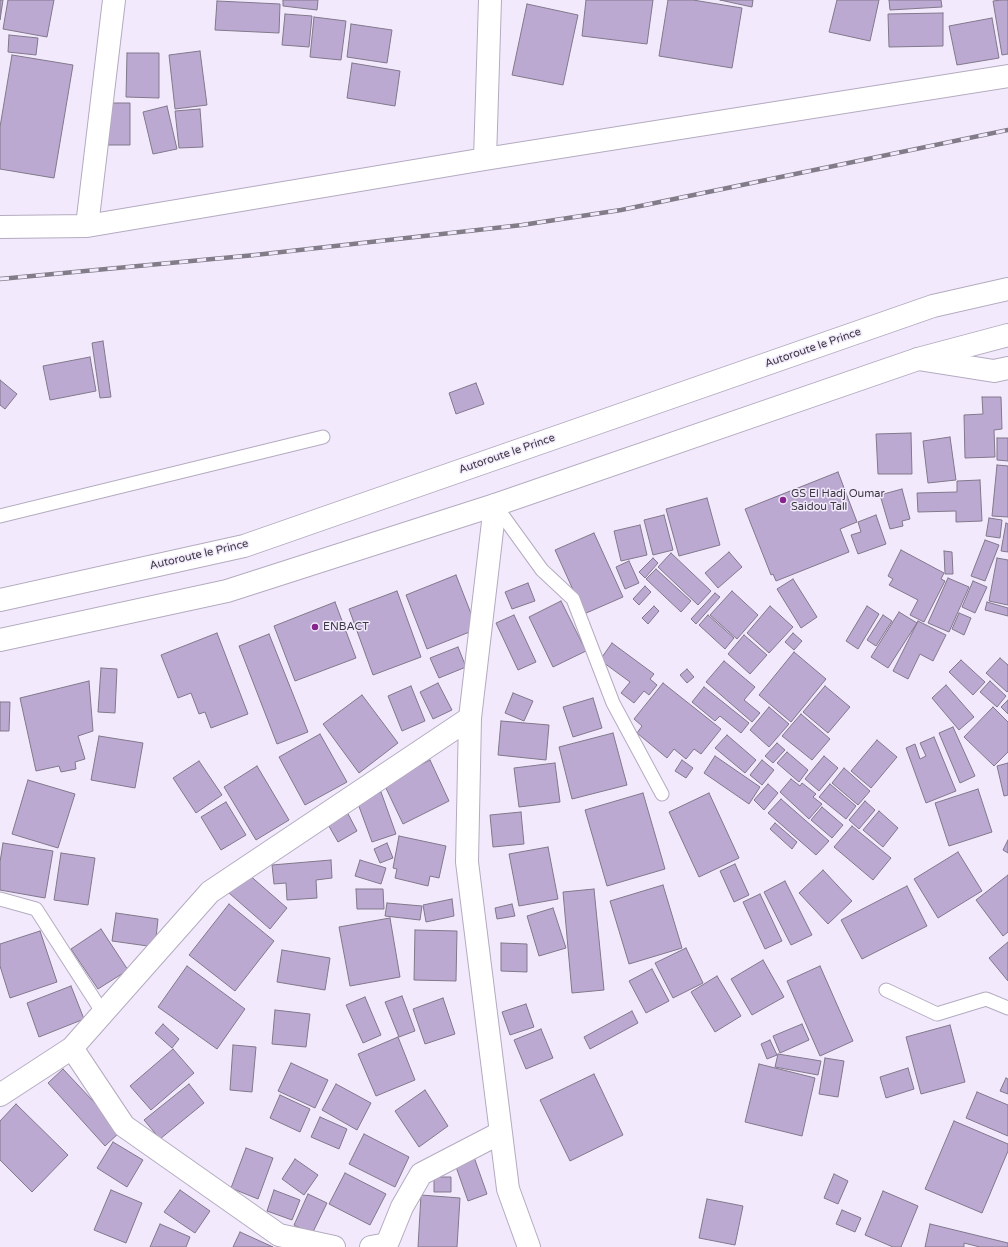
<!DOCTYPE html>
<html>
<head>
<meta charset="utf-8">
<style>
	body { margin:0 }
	canvas { display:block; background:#f2eafc }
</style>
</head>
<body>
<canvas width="1008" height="1247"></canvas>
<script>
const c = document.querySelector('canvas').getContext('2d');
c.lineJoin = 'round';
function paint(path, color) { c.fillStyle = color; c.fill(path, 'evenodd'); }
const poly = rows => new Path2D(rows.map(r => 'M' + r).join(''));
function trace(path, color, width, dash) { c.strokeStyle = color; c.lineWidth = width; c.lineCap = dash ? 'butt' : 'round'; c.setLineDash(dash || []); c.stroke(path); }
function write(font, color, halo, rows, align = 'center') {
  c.font = font + ' "Varela Round",sans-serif'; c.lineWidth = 3; c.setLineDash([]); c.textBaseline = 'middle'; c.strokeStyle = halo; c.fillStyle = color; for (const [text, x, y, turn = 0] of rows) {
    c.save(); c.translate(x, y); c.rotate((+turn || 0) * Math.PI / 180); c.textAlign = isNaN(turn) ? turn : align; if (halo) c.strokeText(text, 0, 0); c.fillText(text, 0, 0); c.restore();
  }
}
const building = poly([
	[0,0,3,0,0,20,0,0],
	[8,0,54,0,47,37,3,29,8,0],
	[283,0,318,0,317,10,283,6,283,0],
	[586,0,653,0,647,44,582,36,586,0],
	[668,0,693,0,742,8,732,68,659,56,668,0],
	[720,0,753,0,752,7,720,0],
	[837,0,879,0,870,41,829,32,837,0],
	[889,0,941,0,942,7,890,10,889,0],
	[1001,0,1008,0,1008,54,1002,55,993,1,1001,0],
	[217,1,280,4,279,33,215,30,217,1],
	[527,4,578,15,563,85,512,75,527,4],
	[943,13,943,46,889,47,888,14,943,13],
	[285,14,312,16,309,47,282,45,285,14],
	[314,17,346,21,341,60,310,57,314,17],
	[992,18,999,58,957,65,949,26,992,18],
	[351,24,392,30,387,63,347,57,351,24],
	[9,35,38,38,36,55,8,52,9,35],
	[200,51,207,105,175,109,169,55,200,51],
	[127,53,159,53,159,98,126,97,127,53],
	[12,55,73,65,54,178,0,169,0,127,12,55],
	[352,63,400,71,395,106,347,98,352,63],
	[109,103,130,103,130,145,108,145,109,103],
	[167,106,177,149,153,154,143,112,167,106],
	[200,109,203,147,179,148,175,111,200,109],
	[103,341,111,397,100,398,92,343,103,341],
	[90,357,96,391,50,400,43,366,90,357],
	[0,380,17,394,5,409,0,405,0,380],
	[476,383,484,404,456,414,449,393,476,383],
	[982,397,1001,397,1002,429,994,430,995,457,965,458,964,415,983,414,982,397],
	[911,433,912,474,878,474,876,434,911,433],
	[950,437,956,480,928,483,923,441,950,437],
	[997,438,1008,438,1008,461,997,460,997,438],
	[997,465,1008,466,1008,517,992,516,997,465],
	[838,472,857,522,840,529,849,552,776,581,773,574,771,575,745,509,838,472],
	[980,480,982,521,956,522,956,511,918,512,917,493,957,492,957,481,980,480],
	[902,489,910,519,902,521,903,526,890,529,880,495,902,489],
	[707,498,720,545,679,556,666,509,707,498],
	[664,515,673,550,653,555,644,520,664,515],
	[876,515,886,544,858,554,851,535,861,532,858,522,876,515],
	[989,518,1002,520,1000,538,986,536,989,518],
	[1006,523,1008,524,1008,552,1001,551,1006,523],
	[640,525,647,555,621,561,614,531,640,525],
	[594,533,623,597,584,614,555,550,594,533],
	[985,540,999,545,985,581,971,576,985,540],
	[901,550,944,573,941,579,945,581,924,622,910,615,918,600,889,585,893,579,888,576,901,550],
	[944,551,952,552,953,574,945,574,944,551],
	[729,552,742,567,718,588,705,573,729,552],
	[671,553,711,591,698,605,658,567,671,553],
	[653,558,658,563,645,578,639,572,653,558],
	[997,558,1008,560,1008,605,989,601,997,558],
	[629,561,639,583,625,589,616,567,629,561],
	[656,569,691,601,681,612,646,579,656,569],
	[456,575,477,629,427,649,406,595,456,575],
	[948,578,969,587,949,632,928,623,948,578],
	[793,579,817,617,801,628,777,589,793,579],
	[973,581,987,587,975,613,962,607,973,581],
	[528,583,535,601,512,609,505,592,528,583],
	[645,586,651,592,639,605,633,599,645,586],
	[397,591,421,657,373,675,349,609,397,591],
	[732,591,758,615,737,639,710,615,732,591],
	[715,593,720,597,696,624,691,619,715,593],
	[561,601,586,651,553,667,529,617,561,601],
	[335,602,356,658,295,681,274,626,335,602],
	[987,602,1008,608,1008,616,985,610,987,602],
	[654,606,659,611,648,624,642,618,654,606],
	[770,606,793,627,769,653,747,633,770,606],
	[867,606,879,614,858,649,846,641,867,606],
	[899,612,917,623,888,668,871,657,899,612],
	[959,613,971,618,964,635,952,629,959,613],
	[514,615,536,662,518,670,496,623,514,615],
	[708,615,734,638,725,649,699,625,708,615],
	[883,615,892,621,876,646,867,640,883,615],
	[918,621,946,635,933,661,920,654,908,679,893,671,918,621],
	[217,633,248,714,211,728,205,712,199,714,191,693,178,698,161,655,217,633],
	[793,633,802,641,794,650,785,642,793,633],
	[269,634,308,732,277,744,239,646,269,634],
	[744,635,767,655,750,674,728,654,744,635],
	[612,643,654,674,650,679,657,685,649,695,644,691,634,703,621,693,630,682,600,660,612,643],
	[458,647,466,667,439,678,430,658,458,647],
	[794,652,826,679,791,722,759,695,794,652],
	[1000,658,1008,665,1008,691,1007,692,986,673,1000,658],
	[961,660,985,682,973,695,949,672,961,660],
	[724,661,755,687,744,700,760,713,752,722,706,682,724,661],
	[101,668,117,669,115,713,98,712,101,668],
	[687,669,694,677,687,683,680,675,687,669],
	[89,681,93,731,78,736,85,759,75,762,76,769,61,772,59,766,36,771,20,698,89,681],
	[990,681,1006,696,997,707,980,692,990,681],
	[438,683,452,710,433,719,420,692,438,683],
	[663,683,721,729,701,754,694,749,686,759,674,749,667,758,637,733,642,726,634,719,663,683],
	[946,685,974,717,959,730,932,698,946,685],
	[411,686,425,721,402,731,388,696,411,686],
	[825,686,850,707,828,733,803,712,825,686],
	[704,687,749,723,741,733,720,716,715,721,692,702,704,687],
	[513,693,533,701,524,721,505,713,513,693],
	[362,695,398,743,359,773,323,724,362,695],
	[593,698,602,728,573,737,563,707,593,698],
	[1008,700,1008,714,1001,707,1008,700],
	[0,702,10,702,9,731,0,731,0,702],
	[769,707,789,724,769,747,750,730,769,707],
	[993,707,1008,722,1008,752,994,766,964,737,993,707],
	[801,714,830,739,812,760,782,736,801,714],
	[501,721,549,725,546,760,498,755,501,721],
	[953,727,975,776,960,783,939,733,953,727],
	[613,733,627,785,572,799,559,747,613,733],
	[320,734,347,782,305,805,279,757,320,734],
	[727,735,756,760,745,773,715,748,727,735],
	[99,736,143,743,135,788,91,780,99,736],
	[934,737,956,791,926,803,906,748,915,744,920,759,926,756,920,743,934,737],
	[877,740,897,757,871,788,851,771,877,740],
	[777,743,785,750,773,763,765,756,777,743],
	[787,752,808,770,799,782,777,763,787,752],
	[715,756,760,787,749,804,704,773,715,756],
	[824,756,838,768,819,791,805,779,824,756],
	[430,760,449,801,403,824,384,784,430,760],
	[682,760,693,768,686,778,675,771,682,760],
	[762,760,774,770,762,785,750,775,762,760],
	[199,761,222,795,196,813,173,778,199,761],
	[555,763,560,802,519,807,514,768,555,763],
	[1008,763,1008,795,1004,796,997,766,1008,763],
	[257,766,289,820,256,840,224,787,257,766],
	[844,768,870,791,858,805,832,783,844,768],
	[791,779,800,786,802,783,816,794,813,797,822,804,809,819,780,792,791,779],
	[28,780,75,794,58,848,12,834,28,780],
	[768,784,778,793,764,810,754,800,768,784],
	[830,784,856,806,846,819,819,797,830,784],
	[978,789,992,832,949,846,935,803,978,789],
	[381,792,396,834,372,842,357,801,381,792],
	[643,793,665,869,607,886,585,810,643,793],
	[709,793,739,858,699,877,669,812,709,793],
	[781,799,829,841,816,855,768,813,781,799],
	[865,801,875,810,859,829,849,820,865,801],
	[226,802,246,835,221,850,201,817,226,802],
	[822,807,843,825,832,838,811,820,822,807],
	[346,810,357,831,338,842,326,821,346,810],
	[879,811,898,828,883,847,863,830,879,811],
	[521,812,524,844,493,847,490,815,521,812],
	[775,823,797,842,792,849,770,829,775,823],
	[852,826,891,858,873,880,834,847,852,826],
	[399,836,446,846,439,878,430,876,428,886,395,878,397,869,393,868,399,836],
	[1008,840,1008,853,1003,850,1008,840],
	[3,843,53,851,45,898,0,890,0,862,3,843],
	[387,843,393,858,380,863,374,849,387,843],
	[548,847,558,899,519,906,509,854,548,847],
	[958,852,982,891,938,918,914,879,958,852],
	[61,853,95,858,88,905,54,900,61,853],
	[331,860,332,878,316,880,317,898,287,900,286,883,274,884,272,865,331,860],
	[360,860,386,868,381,884,355,876,360,860],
	[735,864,749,895,734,902,720,871,735,864],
	[823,870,852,901,828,924,799,893,823,870],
	[247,873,287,908,270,929,229,893,247,873],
	[1008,875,1008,932,1003,936,976,900,1008,875],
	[785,881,812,935,791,945,764,892,785,881],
	[663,885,682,948,629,964,610,901,663,885],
	[907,886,927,926,862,959,841,920,907,886],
	[356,889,383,889,384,909,357,909,356,889],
	[594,889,604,990,572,993,563,892,594,889],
	[760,894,782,941,765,949,743,902,760,894],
	[452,899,454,916,426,922,423,905,452,899],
	[387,903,422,906,420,920,385,916,387,903],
	[229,904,274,941,235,991,189,955,229,904],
	[512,904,515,916,497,919,495,908,512,904],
	[553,908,566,948,539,956,527,916,553,908],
	[116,913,158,919,155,947,112,941,116,913],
	[390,918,400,977,350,986,339,927,390,918],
	[101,929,128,970,98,989,71,949,101,929],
	[415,930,457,931,456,981,414,980,415,930],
	[40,931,57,982,10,998,0,966,0,944,40,931],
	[1008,942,1008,981,989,958,1008,942],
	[501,943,527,944,527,972,501,971,501,943],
	[686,948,703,983,673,998,655,963,686,948],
	[282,950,330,958,325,990,277,982,282,950],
	[763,960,784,997,752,1015,731,979,763,960],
	[187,966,245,1009,217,1049,158,1007,187,966],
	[820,966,853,1041,820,1056,787,981,820,966],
	[652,969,669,1001,646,1013,629,981,652,969],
	[717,976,741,1016,715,1032,691,992,717,976],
	[71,986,84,1019,39,1037,27,1003,71,986],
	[402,996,415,1031,399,1037,385,1002,402,996],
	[365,997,381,1035,363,1043,346,1005,365,997],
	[443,998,455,1034,425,1044,413,1009,443,998],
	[526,1004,534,1027,510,1035,502,1012,526,1004],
	[275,1010,310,1014,306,1047,272,1044,275,1010],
	[632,1011,638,1023,590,1049,584,1037,632,1011],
	[163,1024,179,1039,172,1048,155,1033,163,1024],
	[802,1024,809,1040,780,1053,773,1036,802,1024],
	[950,1025,965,1082,921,1094,906,1037,950,1025],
	[541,1029,553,1058,526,1069,514,1040,541,1029],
	[398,1037,415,1080,376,1096,358,1054,398,1037],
	[770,1040,777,1055,767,1059,761,1044,770,1040],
	[233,1045,256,1047,252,1092,230,1090,233,1045],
	[173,1049,194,1073,151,1110,130,1086,173,1049],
	[778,1054,821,1061,818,1075,775,1067,778,1054],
	[825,1058,844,1061,838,1097,819,1094,825,1058],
	[291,1063,328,1080,315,1108,278,1091,291,1063],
	[759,1064,815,1078,802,1136,745,1122,759,1064],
	[908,1068,914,1089,886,1098,880,1077,908,1068],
	[63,1069,121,1131,105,1146,48,1083,63,1069],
	[594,1074,623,1135,570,1161,540,1100,594,1074],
	[1006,1078,1008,1079,1008,1094,1000,1091,1006,1078],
	[189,1084,204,1103,160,1139,144,1120,189,1084],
	[336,1084,371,1103,357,1130,322,1110,336,1084],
	[425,1090,448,1126,419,1147,395,1111,425,1090],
	[977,1092,1008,1105,1008,1136,966,1118,977,1092],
	[280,1095,310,1109,300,1132,270,1118,280,1095],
	[16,1104,68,1155,32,1192,0,1160,0,1121,16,1104],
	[320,1117,347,1129,339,1149,311,1137,320,1117],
	[954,1121,1008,1144,1008,1151,982,1213,925,1189,954,1121],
	[364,1134,409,1157,395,1187,349,1164,364,1134],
	[113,1142,143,1160,127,1187,97,1168,113,1142],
	[246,1148,273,1158,258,1199,231,1188,246,1148],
	[474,1157,487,1194,468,1201,455,1164,474,1157],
	[295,1159,318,1175,304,1195,282,1179,295,1159],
	[345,1173,386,1194,370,1225,329,1204,345,1173],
	[834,1174,848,1181,838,1204,824,1198,834,1174],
	[434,1177,451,1177,451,1192,434,1192,434,1177],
	[111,1190,142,1203,126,1243,94,1230,111,1190],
	[180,1190,210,1211,195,1233,164,1212,180,1190],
	[274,1190,300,1200,292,1220,267,1211,274,1190],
	[883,1191,918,1206,901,1247,893,1247,865,1235,883,1191],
	[308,1194,327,1203,312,1234,294,1225,308,1194],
	[421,1195,460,1198,457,1247,418,1247,421,1195],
	[707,1199,743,1206,735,1245,699,1238,707,1199],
	[842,1210,861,1218,855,1232,836,1224,842,1210],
	[160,1224,190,1237,186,1247,150,1247,160,1224],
	[930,1224,1008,1243,1008,1247,980,1247,964,1243,964,1247,925,1247,930,1224],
	[240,1232,273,1247,233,1247,240,1232]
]);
paint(building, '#bca9d2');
trace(building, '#81788b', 1);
const service = poly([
	[495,505,542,570,573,599,613,703,662,794],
	[0,516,323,437],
	[0,899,36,909,103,1013],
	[886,990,937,1014,986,999,1008,1008]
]);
const minor = poly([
	[485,159,490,0],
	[87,226,114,0],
	[0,227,87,226,485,159,1008,76],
	[918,359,994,371,1008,368],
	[495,505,470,718,467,862,508,1189,529,1247],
	[72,1048,124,1126,279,1235,334,1247],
	[0,1095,72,1048,210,892,470,718],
	[371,1247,387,1244,402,1207,421,1174,500,1133]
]);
const primary = poly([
	[0,600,244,546,933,306,1008,289],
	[0,640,227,591,495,505,918,359,1008,335]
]);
trace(service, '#b4abc0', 15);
trace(minor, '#b4abc0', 24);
trace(primary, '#b4abc0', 24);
trace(service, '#fff', 13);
trace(minor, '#fff', 22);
trace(primary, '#fff', 22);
const rail = poly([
	[0,279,255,255,522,225,621,210,1008,130]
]);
trace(rail, '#817c88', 4.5);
trace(rail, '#f2eafc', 3, [9]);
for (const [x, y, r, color] of [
	[783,500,4,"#86238c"],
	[315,627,4,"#86238c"]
]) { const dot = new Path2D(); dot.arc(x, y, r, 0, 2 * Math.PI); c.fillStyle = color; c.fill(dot); trace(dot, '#f2eafc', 1.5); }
write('11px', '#3b3740', '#f2eafc', [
	["Autoroute le Prince",813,348,-19],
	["Autoroute le Prince",507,454,-19],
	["Autoroute le Prince",199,555,-13]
]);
write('11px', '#3b3740', '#f2eafc', [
	["GS El Hadj Oumar",791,494],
	["Saidou Tall",791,507],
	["ENBACT",323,627]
], 'left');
</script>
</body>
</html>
